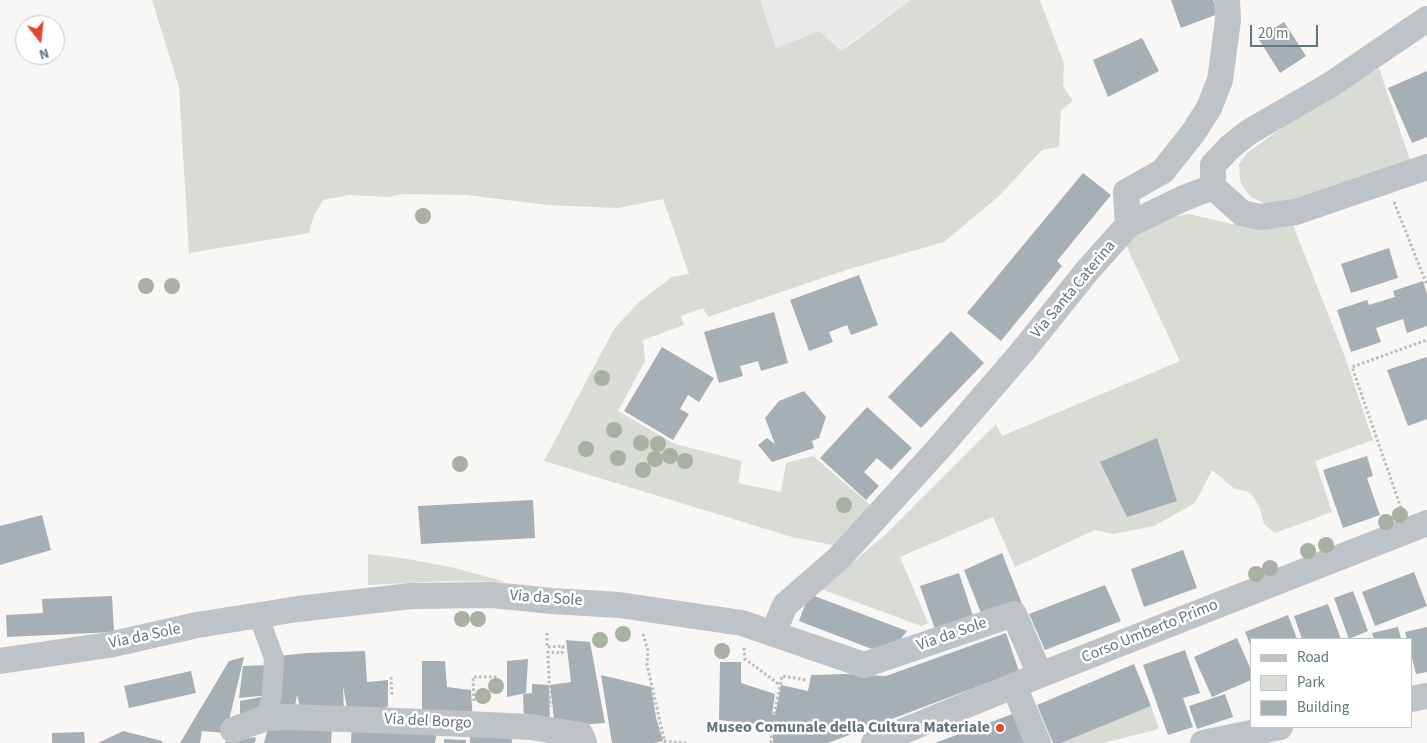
<!DOCTYPE html>
<html>
<head>
<meta charset="utf-8">
<style>
	body { margin:0 }
	#map { position:relative; width:1427px; height:743px; overflow:hidden; background:#f8f7f5; font-family:"Source Sans 3",sans-serif }
	canvas { display:block }
	.legend { position:absolute; left:1250px; top:638px; width:162px; height:90px; box-sizing:border-box; background:#fff; border:1px solid #c1c8cc; margin:0; padding:6px 9px; list-style:none; font-size:15px; color:#63757f }
	.legend li { display:flex; align-items:center; gap:10px; height:25px }
	.legend b { width:25px; border:1px solid #c1c8cc }
	.north { position:absolute; left:15px; top:15px; width:50px; height:50px; box-sizing:border-box; background:#fff; border:1px solid #c1c8cc; border-radius:50%; rotate:164deg; font-size:14px; font-weight:700; line-height:20px; text-align:center; color:#63757f }
	.north::after { content:''; display:block; margin:auto; width:18px; height:22px; background:#e2472a; clip-path:polygon(50% 0,100% 100%,50% 72%,0 100%) }
	.scale { position:absolute; left:1250px; top:25px; width:68px; height:22px; box-sizing:border-box; border:2px solid #63757f; border-top:0; padding-left:6px; font-size:15px; line-height:18px; white-space:nowrap; color:#63757f; -webkit-text-stroke:4px #fff; paint-order:stroke }
</style>
</head>
<body>
<div id="map">
<canvas width="1427" height="743"></canvas>
<ul class="legend">
<li><b style="height:6px;background:#bec3c7"></b>Road</li>
<li><b style="height:14px;background:#d8dcd4"></b>Park</li>
<li><b style="height:14px;background:#a5afb4"></b>Building</li>
</ul>
<div class="north">N</div>
<div class="scale">20 m</div>
</div>
<script>
const c = document.querySelector('canvas').getContext('2d');
c.lineJoin = 'round';
function paint(path, color) { c.fillStyle = color; c.fill(path, 'evenodd'); }
const poly = rows => new Path2D(rows.map(r => 'M' + r).join(''));
function trace(path, color, width, dash) { c.strokeStyle = color; c.lineWidth = width; c.lineCap = dash ? 'butt' : 'round'; c.setLineDash(dash || []); c.stroke(path); }
function write(font, color, halo, rows, align = 'center') {
  c.font = font + ' "Source Sans 3",sans-serif'; c.lineWidth = 5; c.setLineDash([]); c.textBaseline = 'middle'; c.strokeStyle = halo; c.fillStyle = color; for (const [text, x, y, turn = 0] of rows) {
    c.save(); c.translate(x, y); c.rotate((+turn || 0) * Math.PI / 180); c.textAlign = isNaN(turn) ? turn : align; if (halo) c.strokeText(text, 0, 0); c.fillText(text, 0, 0); c.restore();
  }
}
paint(poly([
	[760,0,911,0,847,45,841,51,819,31,776,48]
]), '#e8e9e8');
paint(poly([
	[152,0,760,0,776,48,819,31,841,51,911,0,1040,0,1064,64,1063,86,1073,101,1061,110,1059,147,1042,150,999,196,944,242,846,270,708,317,703,308,681,316,684,325,643,340,645,361,618,411,675,444,742,461,738,483,781,492,786,463,813,456,875,509,838,546,792,537,544,461,614,329,639,302,672,277,689,274,663,199,618,208,548,205,466,195,402,194,389,197,349,195,323,200,314,215,309,233,189,253,179,87],
	[1379,68,1410,160,1286,204,1268,205,1251,197,1242,186,1240,179,1239,164,1247,153,1302,113],
	[1189,214,1232,224,1271,226,1291,220,1345,357,1373,440,1315,461,1332,512,1275,533,1264,524,1259,506,1253,496,1246,491,1235,489,1212,470,1195,503,1154,526,1113,534,1095,530,1015,567,993,517,900,557,928,623,921,626,821,589,886,534,996,424,1002,436,1180,361,1125,243,1150,224,1167,218],
	[368,554,402,558,455,568,506,582,446,581,368,585],
	[1151,706,1159,729,1103,743,1061,743]
]), '#d8dcd4');
paint(poly([
	[1171,0,1213,0,1218,14,1181,28],
	[1284,22,1306,56,1280,73,1258,38],
	[1142,38,1159,71,1108,97,1093,60],
	[1427,71,1427,137,1412,143,1388,88],
	[1083,173,1111,195,1057,261,1062,266,1001,341,967,313],
	[1389,248,1398,278,1351,293,1341,264],
	[859,275,878,325,851,335,847,325,829,332,833,342,809,351,790,300],
	[1423,281,1427,294,1427,326,1407,333,1403,319,1376,328,1381,342,1351,352,1337,310,1367,300,1369,305,1395,297,1393,291],
	[774,312,788,363,761,371,758,361,740,366,743,376,719,383,704,332],
	[951,331,984,363,921,428,888,397],
	[662,347,714,378,699,402,688,395,680,409,689,414,673,440,624,411],
	[1427,357,1427,419,1408,426,1387,370],
	[804,391,826,417,819,438,812,441,814,448,772,462,758,445,767,438,775,444,765,418,779,401],
	[867,407,912,448,891,470,877,458,864,472,879,486,866,500,820,458],
	[1157,438,1177,501,1127,517,1100,462],
	[1367,456,1373,476,1367,478,1380,515,1343,528,1323,470],
	[533,500,535,538,421,544,418,506],
	[42,515,51,550,0,565,0,526],
	[1183,550,1197,588,1144,607,1131,569],
	[1002,553,1022,604,983,618,964,570],
	[1414,572,1427,606,1375,626,1362,592],
	[959,573,974,619,936,632,920,586],
	[1105,585,1121,621,1045,650,1029,614],
	[1353,591,1368,631,1349,639,1334,598],
	[809,594,907,631,896,645,877,651,799,621],
	[112,596,114,632,7,637,6,615,43,613,42,599],
	[1328,604,1341,639,1302,639,1294,616],
	[1288,615,1297,639,1251,639,1251,647,1245,632],
	[1398,627,1401,639,1374,639,1372,633],
	[1427,627,1427,672,1416,674,1411,654,1411,639,1407,639,1405,632],
	[1006,633,1019,671,828,743,773,743,773,726,719,720,720,662,741,662,741,683,775,694,772,714,775,715,781,685,808,691,811,675,845,674,886,676],
	[1237,638,1251,670,1251,680,1212,697,1194,657],
	[566,640,590,642,605,723,555,727,550,685,571,682],
	[1185,650,1200,693,1183,698,1193,727,1168,735,1143,665],
	[365,651,367,682,388,680,388,706,372,716,348,714,343,686,344,712,301,710,297,695,293,716,271,711,278,656,307,653],
	[244,657,226,733,202,731,200,743,180,743,229,661],
	[528,659,526,693,507,697,507,661],
	[422,661,445,661,447,687,471,690,473,724,422,718],
	[1134,664,1151,706,1061,743,1053,743,1037,705],
	[268,665,270,695,239,698,243,666],
	[191,671,196,693,129,708,124,686],
	[601,675,651,687,656,717,663,741,654,743,612,743],
	[532,684,549,685,550,724,524,723,523,694,532,693],
	[1225,694,1233,717,1197,729,1189,706],
	[266,696,262,716,240,714,240,701],
	[1018,712,1029,743,935,743],
	[352,720,438,725,435,743,351,743],
	[270,721,332,728,331,743,264,743],
	[123,731,162,741,162,743,98,743],
	[84,732,85,743,52,743,52,733],
	[470,733,511,733,512,743,470,743],
	[256,737,255,743,225,743,225,742],
	[444,739,466,740,466,743,444,743]
]), '#a5afb4');
trace(poly([
	[1394,202,1427,285],
	[1401,508,1352,367,1427,340],
	[547,633,547,647,563,646,562,653,548,652,550,707],
	[643,634,648,651,647,665,665,743],
	[744,648,745,659,780,685],
	[391,677,392,697],
	[474,701,473,677,497,677],
	[774,714,782,676,806,680],
	[664,741,686,743],
	[771,743,772,726]
]), '#b9bcbf', 3, [2.5, 2.5]);
trace(poly([
	[258,615,274,658,272,695,266,718]
]), '#bec3c7', 20);
trace(poly([
	[1213,187,1213,165,1230,147,1249,132,1330,85,1427,19],
	[1213,187,1242,213,1260,217,1296,212,1427,167],
	[1128,225,1126,192,1163,171,1193,133,1209,108,1220,80,1228,20,1227,0],
	[773,634,785,605,839,558,941,446,1022,352,1087,271,1128,225,1184,198,1213,187],
	[0,661,109,645,197,625,298,609,411,596,492,595,552,601,619,605,742,623,864,665,1014,614,1040,675],
	[1014,686,1038,743],
	[1411,699,1427,696],
	[233,730,266,718,289,717,399,721,531,727,581,735,584,743],
	[874,743,1040,675,1427,523],
	[1203,743,1280,727]
]), '#bec3c7', 26);
c.fillStyle = '#a8b1a4';
for (const [x, y] of [
	[423,216],
	[146,286],
	[172,286],
	[602,378],
	[614,430],
	[641,443],
	[658,444],
	[586,449],
	[670,456],
	[618,458],
	[655,459],
	[685,461],
	[460,464],
	[643,470],
	[844,505],
	[1400,515],
	[1386,522],
	[1326,545],
	[1308,551],
	[1270,568],
	[1256,574],
	[462,619],
	[478,619],
	[623,634],
	[600,640],
	[722,651],
	[496,686],
	[483,696]
]) { c.beginPath(); c.arc(x, y, 8, 0, 2 * Math.PI); c.fill(); }
for (const [x, y, r, color] of [
	[1000,728,5,"#e2472a"]
]) { const dot = new Path2D(); dot.arc(x, y, r, 0, 2 * Math.PI); c.fillStyle = color; c.fill(dot); trace(dot, '#fff', 2); }
write('16px', '#63757f', '#fff', [
	["Via Santa Caterina",1074,290,-50],
	["Via da Sole",546,599,4],
	["Corso Umberto Primo",1150,632,-22],
	["Via da Sole",952,635,-19],
	["Via da Sole",145,637,-12],
	["Via del Borgo",428,722,3]
]);
write('bold 16px', '#63757f', '#fff', [
	["Museo Comunale della Cultura Materiale",990,728]
], 'right');
</script>
</body>
</html>
